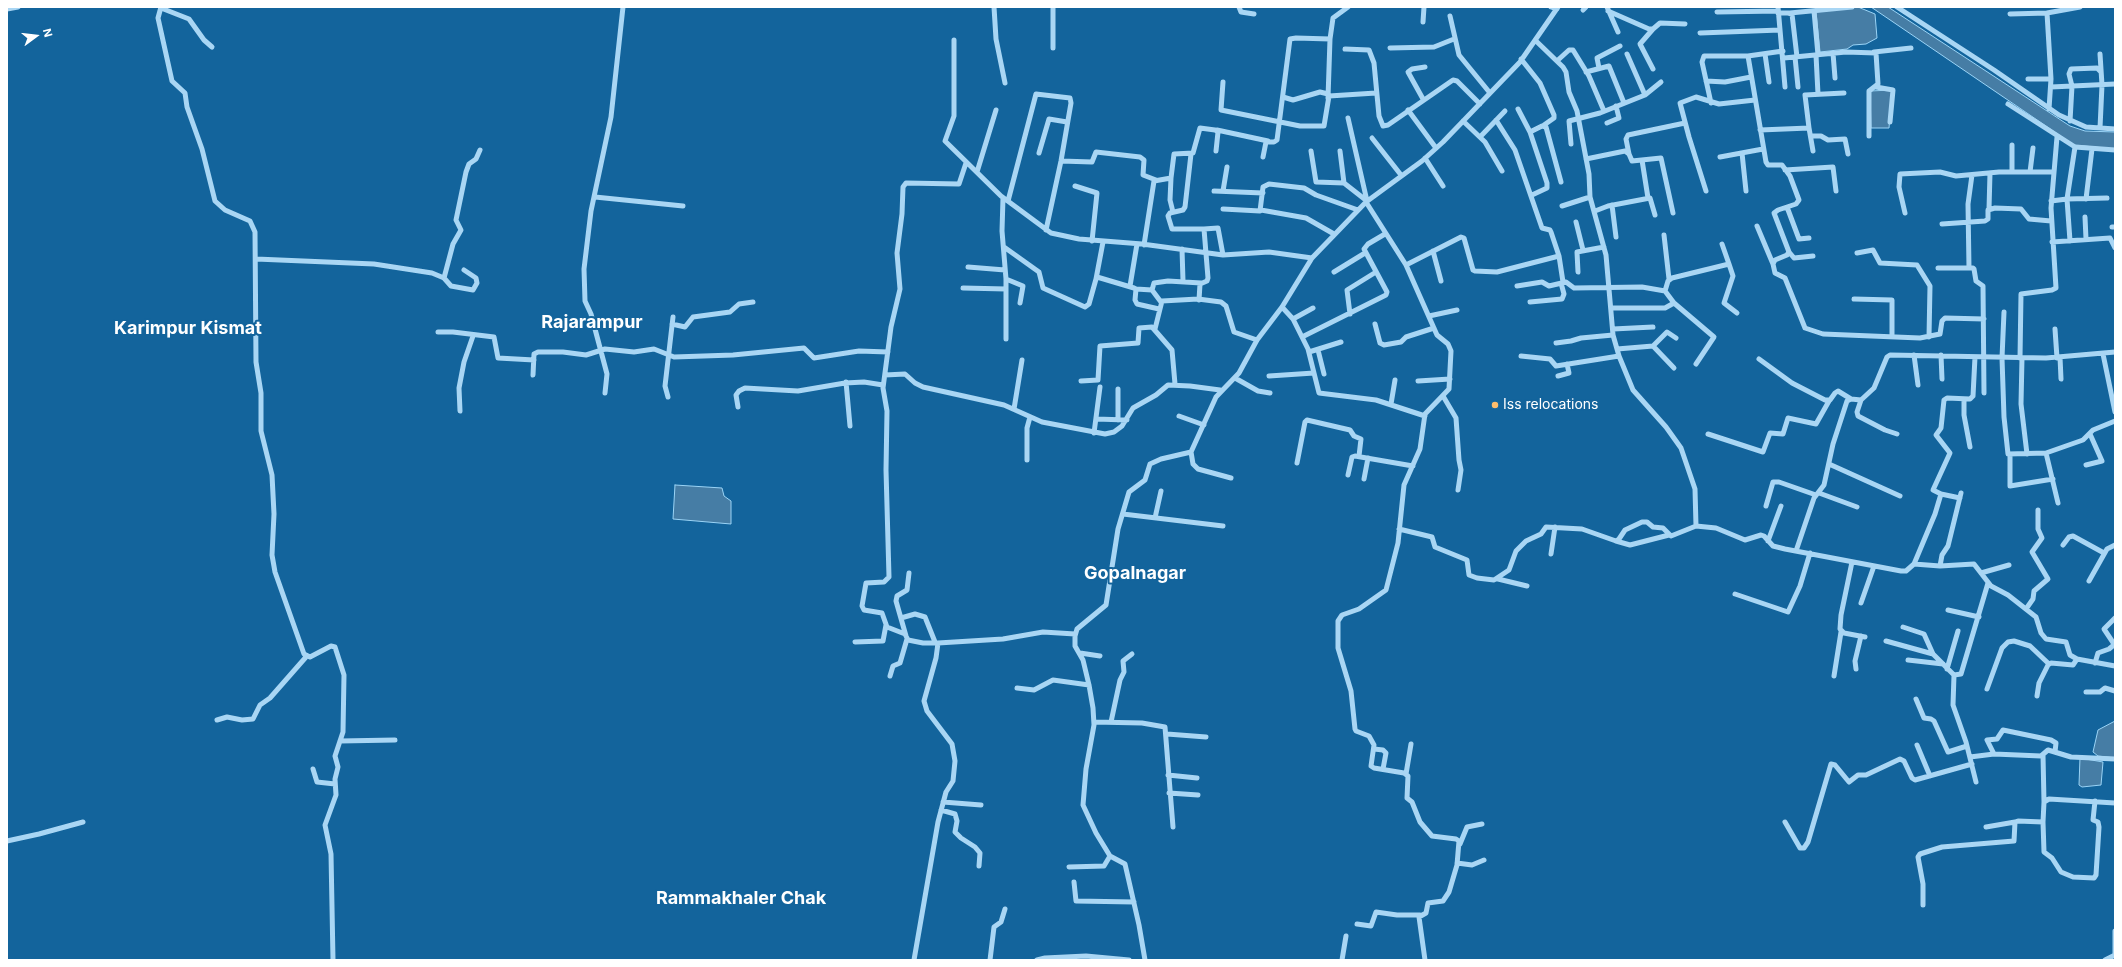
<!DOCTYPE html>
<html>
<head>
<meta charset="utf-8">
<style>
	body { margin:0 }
	#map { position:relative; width:2122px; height:967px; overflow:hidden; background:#13649c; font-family:Inter,sans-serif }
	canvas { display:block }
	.frame { position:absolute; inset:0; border:8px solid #fff; pointer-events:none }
	.north { position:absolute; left:16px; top:16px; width:40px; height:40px; -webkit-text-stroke:3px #13649c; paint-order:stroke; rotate:75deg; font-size:11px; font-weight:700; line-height:16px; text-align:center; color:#fff }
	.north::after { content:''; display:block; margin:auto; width:14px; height:18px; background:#fff; clip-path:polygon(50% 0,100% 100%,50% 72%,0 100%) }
</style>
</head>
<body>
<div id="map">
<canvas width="2122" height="967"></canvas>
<div class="frame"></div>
<div class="north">N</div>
</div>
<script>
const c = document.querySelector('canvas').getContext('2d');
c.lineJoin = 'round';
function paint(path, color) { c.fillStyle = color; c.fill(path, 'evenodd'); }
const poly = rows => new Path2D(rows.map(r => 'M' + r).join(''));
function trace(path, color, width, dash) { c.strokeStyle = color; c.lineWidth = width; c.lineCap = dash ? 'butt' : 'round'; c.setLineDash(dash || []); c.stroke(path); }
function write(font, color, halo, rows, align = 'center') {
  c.font = font + ' Inter,sans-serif'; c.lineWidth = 4; c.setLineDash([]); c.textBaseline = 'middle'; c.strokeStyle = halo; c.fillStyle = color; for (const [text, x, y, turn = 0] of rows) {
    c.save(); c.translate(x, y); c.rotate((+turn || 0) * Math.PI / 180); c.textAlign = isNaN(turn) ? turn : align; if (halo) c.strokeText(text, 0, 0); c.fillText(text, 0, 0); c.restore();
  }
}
const water = poly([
	[1858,7,1875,14,1877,38,1866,44,1853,45,1847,49,1820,52,1816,12,1858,7],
	[1871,7,1888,7,2070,126,2085,131,2115,132,2115,149,2074,145,1871,7],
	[1892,90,1889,128,1871,128,1870,91,1892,90],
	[675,485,722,488,724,496,731,501,731,524,673,519,675,485],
	[2115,721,2115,758,2098,756,2093,752,2098,730,2115,721],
	[2080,758,2103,762,2101,785,2082,787,2079,785,2080,758]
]);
paint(water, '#467da5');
trace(water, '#9bd4f6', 1);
trace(poly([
	[161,7,158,18,172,81,185,93,187,107,202,149,215,201,225,210,250,221,255,232,256,362,261,393,261,431,272,475,274,514,272,555,275,572,304,654,310,657,331,646,335,647,344,675,343,732,335,756,338,767,335,779,336,795,325,825,331,854,333,960],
	[994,7,996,39,1005,83],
	[1239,7,1241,12,1254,14],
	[1551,7,1557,9],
	[1607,7,1618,32],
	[1778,7,1785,87],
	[1897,7,1994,70,2059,115,2086,127,2115,129],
	[161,8,189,19,204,40,212,47],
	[7,9,18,7],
	[1583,10,1586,7],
	[1608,11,1649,29,1653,29,1660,23,1685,24],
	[1814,11,1818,55],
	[1717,12,1778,11],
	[1778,13,1788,13,1792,14,1797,57],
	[1790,13,1852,7],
	[2010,14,2047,13],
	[1450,16,1459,55,1490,93],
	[1423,22,1424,7],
	[1653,29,1640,44,1653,69],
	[1700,33,1780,30],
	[954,40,954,116,945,141,1001,196,1051,233,1079,239,1142,244,1223,255,1269,252,1312,258],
	[1535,40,1563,67,1566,72,1569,92,1577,111,1589,174,1590,197,1606,255,1613,335,1619,356,1633,390,1666,427,1681,448,1695,489,1696,526,1716,528,1745,540,1761,535,1764,536,1773,546,1785,549,1901,571,1906,571,1914,564,1940,566,1974,564,1991,586,2008,595,2036,617,2041,633,2046,639,2066,642,2070,655,2077,659,2115,666],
	[1053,48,1053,7],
	[1390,48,1434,47,1454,39],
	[1345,49,1369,50,1374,63,1379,116,1383,126,1388,125,1453,80,1457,81,1480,104],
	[1874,52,1911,48],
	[1833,53,1835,78],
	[1627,54,1645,95],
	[1765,54,1769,82],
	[1816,55,1818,94],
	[1748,56,1766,162,1768,165,1782,165,1790,176,1799,200,1796,204,1778,210,1774,213,1789,252,1787,255,1775,260,1773,264,1775,273,1785,278,1805,328,1823,334,1920,338,1940,334,1942,321,1945,318,1984,319],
	[1795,57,1798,87],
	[1784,58,1846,52,1876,53,1878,84,1869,91,1869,136],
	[1521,59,1540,83,1554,115,1554,118,1544,125],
	[1558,60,1569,50,1573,50,1589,76,1604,111],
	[1599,68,1597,58,1620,46],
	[1586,72,1609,66,1624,103],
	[2028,79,2051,79],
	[1706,81,1725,82,1751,77],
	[1223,82,1221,110,1300,126,1324,126,1329,96,1376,93],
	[1876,87,1893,90,1890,122],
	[2051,87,2115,84],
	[1283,97,1293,100,1320,92,1328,94],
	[1328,98,1330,39],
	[1423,99,1408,72,1412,69,1425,67],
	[1711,103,1702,62,1704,56,1748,56,1783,51],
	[2008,104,2075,147,2115,150],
	[1518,109,1530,132,1547,183,1547,188,1532,195],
	[2049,109,2051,79,2047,13,2080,7],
	[1408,110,1436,148],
	[1348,118,1367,201],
	[1496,120,1515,150,1542,228,1550,230,1551,232,1559,256,1563,282],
	[1463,121,1485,142,1502,171],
	[2070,121,2072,86,2069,74,2071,69,2097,68,2101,72],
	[1607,123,1619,118,1616,106],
	[1809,128,1805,95,1844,93],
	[2100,128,2102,85,2100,54],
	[1217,130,1268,141],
	[1760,130,1809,128,1813,151],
	[1530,132,1542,126,1546,127,1561,182],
	[1811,136,1821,136,1828,140,1845,139,1848,154],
	[1480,137,1505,111],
	[1372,138,1401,175],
	[1571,144,1569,121,1600,113,1645,95,1661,82],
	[2075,147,2067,199,2107,198],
	[1311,151,1316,182,1344,183],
	[1340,151,1344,183,1367,201],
	[1039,153,1049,119,1067,122],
	[1742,153,1746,191],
	[1191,154,1185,207,1183,210,1170,213,1168,216,1172,229,1204,229,1208,278,1207,281,1200,284,1199,300],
	[1629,154,1626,139,1628,135,1685,123],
	[1263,157,1266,142,1274,142,1277,140,1290,39,1296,38,1330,39,1333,18,1348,7],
	[1720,157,1763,149],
	[1425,158,1443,186],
	[1586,159,1625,151,1629,154,1632,161,1661,158,1673,213],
	[1642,160,1648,198],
	[1061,161,1092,162,1096,152,1140,157,1144,160,1143,175,1156,180],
	[1785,170,1833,167,1836,191],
	[977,172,996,110],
	[2012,172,2012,145],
	[2030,172,2033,148],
	[1171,178,1170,200,1173,212],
	[1075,186,1097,193,1092,241],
	[1214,191,1263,193],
	[1223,191,1227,167],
	[1706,191,1689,137,1680,103,1696,97,1719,104,1755,100],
	[595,197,683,206],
	[1003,198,1002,231,1006,279,1006,339],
	[2086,199,2092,149],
	[1008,201,1036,94,1070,98,1071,103,1061,161,1046,230],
	[2051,201,2067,199,2070,241],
	[1366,202,1406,265,1437,335,1448,344,1451,351,1449,389,1425,414,1420,449,1404,485,1398,543,1386,590,1359,609,1342,615,1338,621,1338,648,1351,691,1355,729,1356,731,1369,736,1374,745,1371,766,1374,768,1404,773,1408,776,1407,798,1412,802,1420,822,1432,836,1456,839,1459,841,1457,865,1449,892,1443,901,1428,903,1426,913,1419,917,1425,960],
	[1612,205,1616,237],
	[1562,206,1590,197],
	[1787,207,1799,239,1809,238],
	[1223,209,1260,211,1263,187,1269,184,1304,188,1316,195,1358,210],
	[1989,209,1990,173],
	[1261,210,1306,218,1334,234],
	[1595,211,1608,206,1650,198,1655,215],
	[1905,213,1899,187,1900,174,1940,172,1956,176,1999,172,2053,172],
	[2085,217,2086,239],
	[1576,222,1583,250],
	[1942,224,1985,221,1988,219,1988,210,1995,208,2021,209,2029,219,2051,221],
	[1757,226,1773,264],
	[2112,227,2115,227],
	[1204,229,1218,228,1223,255],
	[1664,235,1669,279],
	[2052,242,2110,238,2115,248],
	[1144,245,1154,181,1171,178,1174,154,1193,153,1200,128,1215,130,1218,132,1216,151],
	[1004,247,1039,272,1043,288,1085,307,1089,304,1096,279,1103,242],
	[1182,249,1183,281],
	[1433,251,1441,281],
	[1789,252,1794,258,1813,256],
	[1857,253,1873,250,1880,263,1917,265,1930,286,1929,337],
	[256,259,374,264,432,273,444,278,451,286,473,290,477,283,476,278,464,270],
	[1729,264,1733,276,1724,303,1737,313],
	[1406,265,1461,237,1464,238,1473,270,1475,271,1497,272,1559,256],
	[968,267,1005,270],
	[1938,268,1973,268,1974,269,1976,281,1983,286,1984,393],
	[1969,268,1968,204,1972,175],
	[1334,272,1365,253],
	[1578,272,1577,252,1604,247],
	[1097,277,1134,288,1136,289,1135,300,1137,304,1159,309],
	[444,278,453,244,461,230,456,220,466,172,469,164,476,159,480,150],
	[1006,279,1023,286,1020,303],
	[1130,286,1137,244],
	[1517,286,1542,282,1549,286,1566,282,1574,288,1642,287,1665,291,1674,303,1714,337,1696,364],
	[963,288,1006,289],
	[1136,289,1152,290,1161,302],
	[1152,290,1154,283,1168,281,1201,283],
	[1665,291,1668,281,1672,278,1729,264,1722,244],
	[1854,299,1892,300,1892,337],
	[1530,302,1562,299,1564,294,1561,283],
	[1282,307,1293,319,1308,349,1319,393,1376,400,1425,416],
	[1612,308,1665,308,1674,303],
	[2004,312,2002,358,2004,417,2008,454,2046,453],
	[1350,314,1347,290,1376,272],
	[1429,316,1457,310],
	[1293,319,1313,308],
	[672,324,685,327,693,317,730,312,739,304,753,302],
	[1375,324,1380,343,1384,345,1401,342,1406,337,1434,328],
	[1155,329,1162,301,1198,299,1221,302,1226,306,1234,332,1257,340],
	[1613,329,1653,327],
	[2055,329,2057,358],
	[438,332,453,332,494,337,498,358,534,360],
	[1302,337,1386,295,1387,292,1364,249,1368,244,1385,234],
	[1556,343,1571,341,1581,338,1613,335],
	[1653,346,1667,332,1676,338],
	[1617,349,1653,346,1674,368],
	[1318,350,1324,374],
	[1309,352,1341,342],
	[2103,354,2115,412],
	[1914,355,1918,385],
	[1941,355,1942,379],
	[1521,356,1550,359,1556,366,1619,356],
	[2060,357,2061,379],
	[2020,358,2021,294,2052,290,2056,288,2051,208,2057,137],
	[2022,358,2021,404,2027,454],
	[1759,359,1792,383,1825,400,1830,400,1835,393,1838,391,1851,399],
	[533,375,534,354,538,352,563,352,586,355,605,349,634,352,654,349,674,357,733,355,804,348,814,358,859,351,888,352],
	[885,375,905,374,915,383,923,387,1004,405,1042,422,1105,434,1114,432,1122,426,1133,408,1156,395,1168,385,1190,386,1220,390],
	[1269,376,1314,373],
	[1558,376,1569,373,1567,364],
	[1235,378,1258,391,1270,393],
	[1081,381,1098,380,1100,346,1138,343,1139,328,1152,327,1172,350,1175,384],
	[1418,381,1450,379],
	[846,382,850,426],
	[605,393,607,374,591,314,585,301,584,269,591,211,611,117,623,7],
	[1443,396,1456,418,1459,460,1461,470,1458,490],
	[668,397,665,386,673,317],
	[1964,399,1964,415,1970,447],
	[1861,400,1857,412,1858,416,1885,430,1897,434],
	[1391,404,1395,380],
	[738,407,736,395,739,391,745,388,798,391,845,383,864,382,883,385],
	[1014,409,1022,360],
	[460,411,459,388,464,362,473,336],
	[1179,416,1204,425],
	[1096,419,1127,420],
	[1118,420,1118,389],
	[1094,433,1100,387],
	[1708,434,1763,452,1770,433,1783,434,1788,418,1816,424,1829,401],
	[1191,452,1193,464,1198,469,1231,478],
	[2010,455,2010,486,2053,479],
	[1027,460,1027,428,1030,417],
	[1297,463,1305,422,1307,420,1350,430,1354,436,1361,439,1359,456],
	[1829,464,1900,496],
	[2086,465,2102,461,2090,434],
	[1348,475,1352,457,1355,456,1413,466],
	[1364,479,1368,458],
	[1819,493,1857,507],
	[1960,498,1941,494,1933,490,1950,453,1936,435,1941,428,1944,400,1947,398,1970,399,1973,396,1975,357],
	[2058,503,2046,453,2083,440,2093,430,2115,421],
	[1766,506,1773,482,1779,482,1816,495],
	[1123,514,1223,526],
	[1155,518,1161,491],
	[1399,529,1432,537,1435,547,1467,560,1469,575,1477,578,1494,580,1509,570,1516,551,1526,541,1541,534,1546,527,1582,529,1616,541,1619,539,1625,530,1642,522,1647,522,1653,527,1663,528,1671,536,1696,526],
	[1616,541,1630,545,1669,535],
	[1768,541,1781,506],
	[2063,545,2069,537,2073,536,2104,553],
	[1796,551,1814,498,1824,485,1833,444,1847,401,1851,399,1861,400,1874,388,1887,357,1890,355,2046,358,2115,352],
	[1551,554,1555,527],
	[1852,562,1841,615,1840,629,1844,633,1865,637],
	[1914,564,1935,514,1941,494],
	[1940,566,1942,555,1948,546,1961,493],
	[909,573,907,590,897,596,896,601,906,636,908,640,923,643,938,643],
	[1981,573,2009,565],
	[1498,579,1527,586],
	[2089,581,2107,549,2115,545],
	[1735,594,1788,612,1800,586,1810,553],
	[1861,603,1874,566],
	[2026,609,2033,599,2034,591,2048,579,2032,552,2042,538,2038,529,2038,510],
	[1948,610,1979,617],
	[901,618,915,614,925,617,935,642],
	[1903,627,1924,634,1933,654],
	[905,634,887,627,882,613,864,610,862,606,866,583,884,582,889,577,886,470,887,411,883,388,891,327,900,289,897,253,902,214,903,187,906,183,959,184,966,163],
	[1886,641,1933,654,1954,675,1961,674,1988,583],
	[855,642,883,641,886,625],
	[2114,644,2104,629,2115,618],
	[1080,653,1100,656],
	[1908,660,1943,664],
	[2095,663,2098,653,2109,649,2115,644],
	[1856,669,1855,661,1861,636],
	[1947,669,1958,631],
	[1954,675,1953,705,1966,742,1976,782],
	[890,676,893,666,900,663,907,639],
	[1834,676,1841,632],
	[1017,688,1034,690,1053,680,1089,685],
	[1987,689,2002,648,2008,642,2014,641,2030,646,2049,664],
	[2086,692,2100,692,2105,688,2115,691],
	[2037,696,2039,683,2048,665,2051,663,2073,665,2077,659],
	[1916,699,1924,718,1931,719,1934,721,1948,752,1967,746],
	[217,720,227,717,242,720,253,719,260,705,270,698,306,657],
	[1094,722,1142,723,1165,727,1173,827],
	[1111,722,1120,680,1124,672,1123,661,1132,654],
	[1167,734,1206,737],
	[340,741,395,740],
	[1917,745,1930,776],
	[1374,749,1383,750,1386,753,1383,769],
	[1994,754,1987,740,1997,739,2003,730,2051,740,2056,743,2055,752],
	[2043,755,2044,802],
	[1970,757,1994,754,2041,756,2048,750,2071,757,2115,759],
	[313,769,317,782,335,784],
	[1406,774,1411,744],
	[1168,775,1197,778],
	[1169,793,1198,795],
	[943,802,981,805],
	[941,810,955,814,957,821,955,832,961,838,975,847,980,853,979,866],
	[1785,822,1800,848,1804,848,1808,842,1831,764,1835,765,1849,782,1858,775,1866,775,1900,759,1904,761,1912,778,1915,780,1972,764],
	[2043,822,2044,852,2052,858,2061,872,2073,877,2094,878,2096,875,2099,827,2098,822,2093,820,2095,801],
	[1986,827,2015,822],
	[7,841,39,834,83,822],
	[1460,844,1467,827,1482,824],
	[1457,863,1472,865,1484,860],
	[1069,867,1104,866,1110,856],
	[1074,882,1076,901,1134,902],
	[1923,905,1923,884,1918,857,1920,854,1942,847,2014,841,2015,822,2018,821,2043,822,2044,802,2049,799,2115,803],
	[1357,924,1371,926,1376,912,1397,915,1420,915],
	[914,960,938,822,946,792,953,781,955,761,952,744,927,711,924,701,936,658,938,643,1003,639,1043,632,1075,634],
	[990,960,994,927,1001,922,1005,909],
	[1037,960,1045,958,1086,956,1129,960],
	[1145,960,1139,925,1125,864,1110,856,1096,833,1083,805,1086,769,1094,725,1093,708,1089,685,1083,660,1075,646,1075,636,1077,629,1106,605,1118,529,1129,492,1145,480,1150,464,1161,459,1191,452,1216,397,1239,373,1257,340,1282,307,1312,258,1366,202,1422,161,1443,142,1520,62,1558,7],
	[1342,960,1346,936],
	[2105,960,2115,955,2115,931]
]), '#a9d6f4', 5);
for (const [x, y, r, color] of [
	[1495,405,4,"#ffbe6c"]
]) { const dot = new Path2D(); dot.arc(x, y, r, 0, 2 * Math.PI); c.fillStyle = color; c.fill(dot); trace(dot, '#13649c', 1.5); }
write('14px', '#fff', '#13649c', [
	["Iss relocations",1503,405]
], 'left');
write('bold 18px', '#fff', '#13649c', [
	["Rajarampur",592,323],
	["Karimpur Kismat",188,329],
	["Gopalnagar",1135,574],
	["Rammakhaler Chak",741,899]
]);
</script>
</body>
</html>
